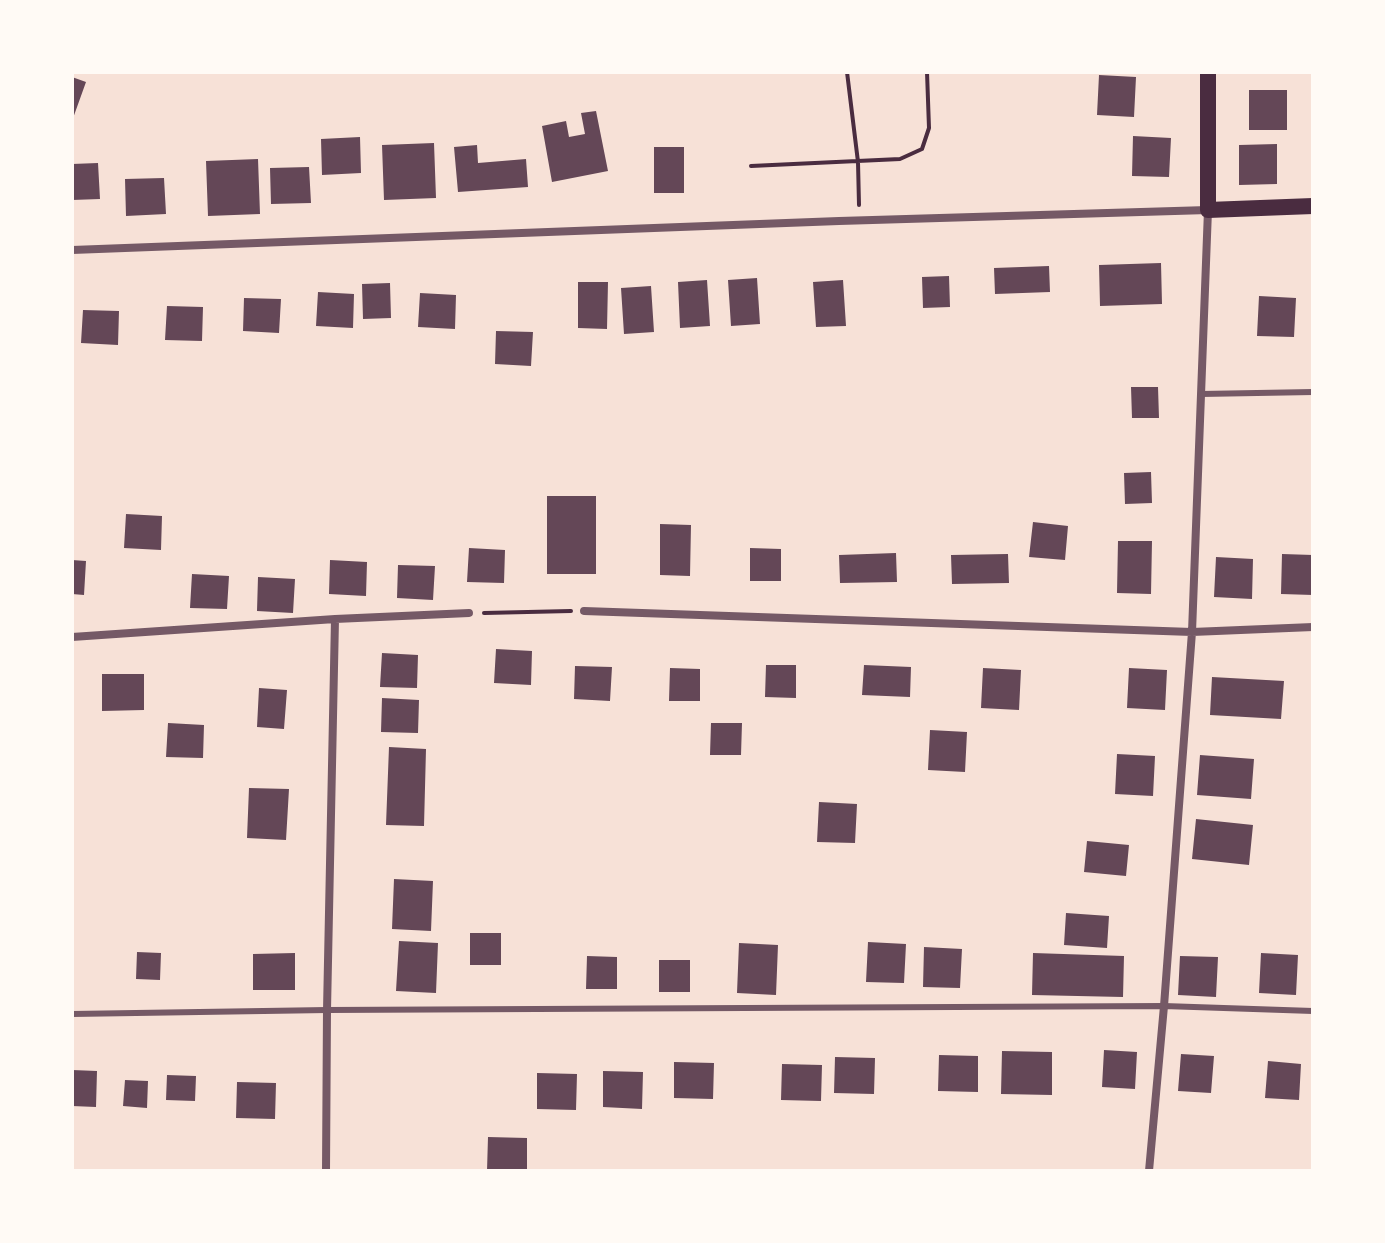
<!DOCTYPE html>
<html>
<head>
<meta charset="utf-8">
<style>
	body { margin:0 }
	#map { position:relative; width:1385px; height:1243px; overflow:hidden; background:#f7e1d7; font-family:Georgia,serif }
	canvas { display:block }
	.frame { position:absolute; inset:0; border:74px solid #fffaf5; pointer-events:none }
</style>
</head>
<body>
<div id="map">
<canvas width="1385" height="1243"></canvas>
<div class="frame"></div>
</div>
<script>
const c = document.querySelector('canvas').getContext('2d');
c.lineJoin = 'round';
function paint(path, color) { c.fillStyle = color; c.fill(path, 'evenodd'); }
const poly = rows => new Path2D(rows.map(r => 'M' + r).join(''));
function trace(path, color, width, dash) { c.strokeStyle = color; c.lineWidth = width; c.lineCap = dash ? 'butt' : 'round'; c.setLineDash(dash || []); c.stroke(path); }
paint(poly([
	[1099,75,1136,77,1134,117,1097,115],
	[72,77,86,82,72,121],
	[1249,90,1287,90,1287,130,1249,130],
	[596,111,608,171,552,182,542,126,566,121,569,137,585,134,581,113],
	[1133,136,1171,138,1169,177,1132,176],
	[360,137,361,173,322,175,321,139],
	[434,143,436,198,384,200,382,145],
	[1277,144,1277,184,1239,185,1239,145],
	[477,145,478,163,526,159,528,187,458,192,454,147],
	[654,147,684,147,684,193,654,193],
	[258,159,260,214,208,216,206,161],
	[98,163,100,199,72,200,72,164],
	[309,167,311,203,271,204,270,168],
	[164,178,166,214,126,216,125,179],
	[1161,263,1162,304,1100,306,1099,265],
	[1049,266,1050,292,995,294,994,268],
	[949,276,950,307,923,308,922,277],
	[757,278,760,324,731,326,728,280],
	[707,280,710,326,680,328,678,282],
	[843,280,846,326,816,327,813,282],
	[578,282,608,282,607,329,578,328],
	[390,283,391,318,363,319,362,284],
	[651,286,654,332,624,334,621,288],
	[318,292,354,294,353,328,316,326],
	[420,293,456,295,455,329,418,327],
	[1259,296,1296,298,1294,337,1257,336],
	[244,298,281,299,279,333,243,331],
	[167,306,203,307,202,341,165,340],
	[83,310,119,311,118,345,81,343],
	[496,331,533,332,531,366,495,364],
	[1131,387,1158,387,1159,418,1132,418],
	[1151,472,1152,503,1125,504,1124,473],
	[547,496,596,496,596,574,547,574],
	[126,514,162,516,161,550,124,548],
	[1033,522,1068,526,1065,560,1029,557],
	[660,524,691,525,690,576,660,575],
	[1118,541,1152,541,1151,594,1117,593],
	[469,548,505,550,504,583,467,582],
	[750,548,781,549,781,581,750,581],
	[896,553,897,582,840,583,839,555],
	[1008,554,1009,583,952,584,951,555],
	[1282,554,1313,555,1313,595,1281,594],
	[1216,557,1253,559,1252,599,1214,597],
	[72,560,86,561,84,595,72,594],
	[330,560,367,562,366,596,329,594],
	[398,565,435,566,433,600,397,598],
	[192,574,229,576,227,609,190,608],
	[258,577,295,579,293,613,257,611],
	[496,649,532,651,531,685,494,683],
	[382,653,418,655,417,688,380,687],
	[766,665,796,665,796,698,765,697],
	[864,665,911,667,910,697,862,695],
	[575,666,612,667,610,701,574,699],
	[670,668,700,669,700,701,669,701],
	[983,668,1021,670,1019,710,981,708],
	[1129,668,1167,670,1165,710,1127,708],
	[102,674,144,674,144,710,102,711],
	[1212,677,1284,681,1281,719,1210,715],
	[259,688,287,690,284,729,257,727],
	[382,698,419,700,418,733,381,732],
	[168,723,204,725,203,758,166,757],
	[711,723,742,723,741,755,710,755],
	[930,730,967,732,965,772,928,770],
	[389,747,426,749,424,826,386,825],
	[1117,754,1155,756,1153,796,1115,794],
	[1200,755,1254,759,1251,799,1197,795],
	[249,788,289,789,286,840,247,838],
	[819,802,857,804,855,843,817,842],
	[1196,819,1253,825,1249,865,1192,859],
	[1087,841,1129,845,1126,876,1084,872],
	[394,879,433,881,431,931,392,929],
	[1066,913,1109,916,1107,948,1064,945],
	[470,933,501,933,501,965,470,965],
	[399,941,438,943,436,993,396,991],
	[868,942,906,944,904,983,866,982],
	[739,943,778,945,776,995,737,993],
	[924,947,962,949,960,988,923,987],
	[137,952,161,953,160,980,136,979],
	[295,953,295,990,253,990,253,954],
	[1033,953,1124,956,1123,997,1032,995],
	[1261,953,1298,955,1296,995,1259,993],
	[587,956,617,957,617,989,586,989],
	[1180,956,1218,957,1216,997,1178,995],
	[659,960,690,960,690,992,659,992],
	[1104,1050,1137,1052,1135,1089,1102,1087],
	[1002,1051,1052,1052,1052,1095,1001,1094],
	[1181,1054,1214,1056,1211,1093,1178,1091],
	[939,1055,978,1056,978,1092,938,1091],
	[835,1057,875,1058,874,1094,834,1093],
	[1268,1061,1301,1064,1299,1100,1265,1098],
	[674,1062,714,1063,713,1099,674,1098],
	[782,1064,822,1065,821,1101,781,1100],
	[72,1070,97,1071,96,1107,72,1106],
	[603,1071,643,1072,642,1109,603,1107],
	[537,1073,577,1074,576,1110,537,1109],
	[167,1075,196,1076,195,1101,166,1100],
	[125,1080,148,1081,147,1108,123,1106],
	[237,1082,276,1083,275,1119,236,1118],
	[488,1137,527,1138,527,1171,487,1171]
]), '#644757');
trace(poly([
	[847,72,858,162,859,205],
	[751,166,900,159,922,149,929,128,927,72],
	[484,613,571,611]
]), '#4a2c40', 4);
trace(poly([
	[1201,394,1313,392],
	[72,1014,327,1010,1164,1006,1313,1011]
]), '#755966', 6);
trace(poly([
	[72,250,839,221,1208,210,1192,632,1164,1006,1149,1171],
	[584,611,1192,632,1313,627],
	[72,637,335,619,469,613],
	[326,1171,327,1010,335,619]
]), '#755966', 8);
trace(poly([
	[1208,72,1208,210,1313,206]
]), '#4a2c40', 16);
</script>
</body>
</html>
